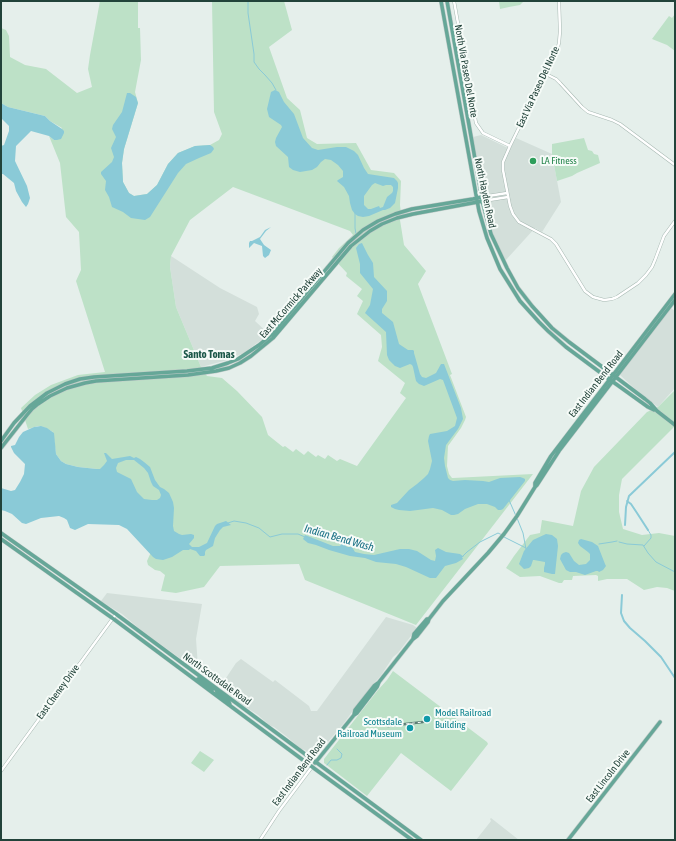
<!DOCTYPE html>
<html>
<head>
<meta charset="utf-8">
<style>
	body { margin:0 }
	#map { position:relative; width:676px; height:841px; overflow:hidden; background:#e5efeb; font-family:"Asap Condensed",sans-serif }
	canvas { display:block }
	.frame { position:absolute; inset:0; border:2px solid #22433a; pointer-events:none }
</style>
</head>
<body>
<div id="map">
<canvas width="676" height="841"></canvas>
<div class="frame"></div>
</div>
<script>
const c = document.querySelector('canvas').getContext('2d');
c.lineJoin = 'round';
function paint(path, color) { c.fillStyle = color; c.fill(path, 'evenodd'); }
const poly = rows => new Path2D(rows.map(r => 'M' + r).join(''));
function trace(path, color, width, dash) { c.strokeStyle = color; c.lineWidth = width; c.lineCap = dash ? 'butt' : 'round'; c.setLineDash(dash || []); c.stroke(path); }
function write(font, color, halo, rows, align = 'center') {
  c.font = font + ' "Asap Condensed",sans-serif'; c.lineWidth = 4; c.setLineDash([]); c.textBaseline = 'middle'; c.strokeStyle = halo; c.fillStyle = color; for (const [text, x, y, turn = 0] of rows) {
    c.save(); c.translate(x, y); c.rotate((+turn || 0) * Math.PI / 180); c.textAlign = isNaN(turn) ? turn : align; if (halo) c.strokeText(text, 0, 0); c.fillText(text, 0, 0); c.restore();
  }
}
paint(poly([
	[481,135,510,149,516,138,552,154,561,202,542,232,535,228,505,261,494,237,486,211,473,137],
	[171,256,220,288,257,307,259,314,255,321,269,334,244,353,224,361,201,367,176,307,170,267],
	[671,308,675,311,675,388,658,407,634,388,620,375,621,373,641,347,646,341,656,328],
	[107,593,202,604,196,639,198,667,196,670,141,630,122,614,102,602,101,601],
	[386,617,413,625,417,628,398,653,393,657,382,674,360,701,344,723,315,757,312,757,305,750,301,749,286,736,274,727,269,725,258,715,241,704,220,687,236,663,241,659,273,682,275,680,309,706,311,711,317,711],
	[491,818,519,840,476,840,491,821,490,819]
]), '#d3dfda');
paint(poly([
	[100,1,138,1,138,28,140,28,141,60,135,92,138,103,124,149,122,163,123,182,129,193,134,196,147,194,157,185,168,164,178,153,195,146,210,145,219,140,222,134,214,112,212,1,284,1,292,30,269,47,287,98,300,110,307,138,317,144,356,143,371,170,394,173,401,181,400,205,401,213,400,220,404,245,426,271,418,284,452,374,450,375,466,417,465,420,461,428,448,446,447,466,449,474,452,478,453,478,533,474,416,625,305,580,299,564,220,566,204,587,176,593,161,591,165,575,160,571,155,570,148,565,147,561,161,530,100,469,97,469,78,467,66,464,61,461,56,454,53,432,44,427,38,426,28,429,21,408,35,395,51,385,78,375,105,372,76,281,81,270,79,232,66,217,60,163,49,136,54,140,62,128,50,121,45,116,8,107,1,103,1,28,6,30,9,36,10,57,25,65,46,69,77,93,92,87,88,69,90,55],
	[233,187,350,231,353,235,339,248,332,257,347,273,346,276,362,289,357,296,363,301,357,314,381,335,382,347,378,361,405,383,400,393,406,398,357,466,340,459,337,461,328,455,325,459,318,455,316,457,308,451,304,455,296,449,293,452,285,446,283,447,268,435,262,417,237,391,222,378,207,376,201,367,176,307,170,267,171,256,190,220],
	[499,1,524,1,520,5,509,7,500,9],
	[675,14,675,51,667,45,652,39,669,16,672,18],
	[584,138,588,150,592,151,594,154,598,155,600,163,577,173,572,176,557,181,552,154,552,144],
	[675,390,675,426,622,479,619,495,619,512,623,529,642,535,659,533,675,536,675,591,667,588,657,587,644,590,627,579,607,579,598,581,598,576,596,575,573,576,572,580,564,580,562,583,559,583,540,576,520,577,506,568,514,556,530,535,540,533,542,520,573,526,581,491,594,467,647,412,658,407],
	[393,671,487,742,488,744,451,791,401,753,367,796,324,763,324,759,378,690,387,680],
	[200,751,214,760,204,772,191,763]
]), '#bde1c7');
paint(poly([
	[275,90,279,92,284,102,294,114,303,138,312,148,318,150,337,147,346,147,354,151,358,155,364,168,368,174,394,178,397,181,398,183,398,188,395,203,390,208,385,210,383,210,369,216,363,217,358,216,355,214,352,210,350,203,349,196,344,187,337,181,338,180,343,177,343,171,338,165,331,160,325,159,321,162,317,167,312,170,300,172,293,170,289,167,288,157,276,146,275,142,276,138,282,127,281,125,269,117,267,109,271,92],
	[375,183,383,186,386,185,391,185,393,187,393,191,392,193,387,197,383,207,380,208,379,206,371,209,368,209,364,205,364,196,372,185],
	[127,93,130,93,136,97,138,103,124,149,122,163,123,182,129,193,134,196,147,194,157,185,168,164,178,153,195,146,210,145,213,147,214,149,211,153,199,158,186,164,178,173,150,217,145,220,131,218,123,212,112,207,109,197,105,190,106,181,101,174,101,172,112,162,114,157,111,148,116,137,112,129,113,125,122,112],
	[1,103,8,107,45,116,50,121,62,129,64,131,64,133,61,139,57,140,54,140,49,136,31,131,16,146,15,161,27,186,30,198,28,204,26,207,22,202,16,191,14,183,3,174,1,174,1,146,4,145,9,131,9,126,1,118],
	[271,227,266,231,260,239,264,245,271,250,269,255,265,258,263,256,262,246,254,243,249,248,249,243,250,241,252,241,260,237,265,230],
	[362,243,368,255,373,263,374,277,387,291,387,301,382,309,382,313,393,322,399,344,408,350,413,350,414,351,414,353,420,374,422,377,426,378,436,373,441,364,444,364,461,408,463,419,458,429,446,445,444,458,445,466,448,478,450,480,453,481,465,480,483,481,489,482,500,478,520,477,523,478,525,479,525,481,503,509,501,510,498,510,495,507,487,504,478,504,465,509,458,514,454,515,451,515,442,510,433,508,410,511,399,510,395,509,391,507,391,505,397,503,409,490,417,484,424,478,428,474,430,469,432,461,428,441,429,436,430,434,447,431,455,426,457,418,443,380,440,379,424,386,419,384,416,381,413,367,412,365,410,364,400,368,395,366,389,360,387,355,386,332,365,313,370,305,373,289,360,273,360,264,356,248,359,244],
	[41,426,47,428,54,433,56,454,61,461,66,464,78,467,97,469,100,469,104,465,107,461,104,453,106,453,112,459,130,456,134,458,136,457,140,459,144,462,150,467,155,480,160,487,164,489,169,493,173,502,174,508,173,526,174,531,179,534,182,535,191,534,194,535,194,538,189,544,192,547,199,547,207,543,215,526,217,524,226,521,231,525,223,527,220,530,215,538,213,546,206,550,205,552,205,555,204,556,200,556,196,551,190,549,189,550,183,550,172,557,163,560,156,559,153,557,127,529,119,525,88,524,75,530,70,528,67,520,64,518,59,516,41,518,26,524,22,523,12,514,5,511,1,510,1,488,11,491,15,490,20,482,24,474,25,464,14,453,11,447,11,446,15,445,19,437,23,432,34,427],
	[126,460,134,460,144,468,148,473,151,482,153,486,159,490,161,495,160,498,157,500,152,500,144,499,137,492,131,479,117,472,116,468,118,463],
	[546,534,552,535,557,539,558,546,555,574,552,574,544,572,544,568,545,564,545,562,534,560,533,560,531,566,529,568,524,569,519,564,524,551,533,540],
	[305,535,333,546,340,546,342,543,344,544,347,547,352,547,355,552,364,554,374,555,400,549,409,549,417,551,431,560,435,561,436,556,435,550,438,548,446,552,460,554,464,557,462,557,463,559,456,563,445,566,436,578,430,578,406,567,396,564,376,562,365,558,350,556,329,550,316,545,308,543,303,539],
	[581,539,592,542,598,546,605,564,606,566,603,570,599,572,598,571,596,571,585,575,576,572,570,572,566,570,560,559,561,555,563,553,566,552,569,553,574,561,579,565,586,564,590,560,590,554,588,552,580,546,578,543,579,540]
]), '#8acad7');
trace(poly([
	[248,1,248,13,254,54,254,62,259,69,265,75,272,83,276,90],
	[355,213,355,228,356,234],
	[509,500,516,516],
	[517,518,523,533,526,549],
	[228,523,234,521,246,523,259,528,270,537,282,534,298,534,305,537],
	[504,537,526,548],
	[619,542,627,544,643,545,648,553,656,562,675,572],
	[599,544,612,542,617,541],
	[644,546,651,538,651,535,648,530],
	[463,556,467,552,480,542,498,533,502,535],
	[327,765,331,760,337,760,341,758,342,754,337,749]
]), '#8acad7', 1);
trace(poly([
	[627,501,631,504,637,513,648,530],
	[625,525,626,507,629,496,675,452],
	[622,595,621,613,624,621,630,628,645,641,661,657,675,678]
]), '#8acad7', 2);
const minor = poly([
	[454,1,476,123,483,133,510,146],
	[559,1,560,31,559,43,557,50,510,146,503,162,503,170,510,206,513,214,519,222,551,239,556,244,585,291,593,297,604,300,612,299,617,297,638,283,646,275,652,267,655,260,664,236,675,221],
	[546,74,556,79,560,83,582,107,588,112,612,120,620,124,675,165],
	[482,197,507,193],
	[483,201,508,197],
	[1,771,116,614],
	[260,840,279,811,312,767]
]);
const major = poly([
	[441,1,479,211,487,238,500,269,520,301,539,322,548,331,566,347,609,379,648,407,654,410],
	[447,1,483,204,491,234,507,268,518,288,532,306,552,328,569,342,645,399,650,403,657,411,675,425],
	[1,441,14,423,30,406,47,393,65,384,80,379,94,377,187,371,212,368,228,363,238,359,259,345,271,335,348,243,363,230,378,221,395,214,412,209,473,199,482,197],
	[1,448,27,415,32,409,38,404,50,396,67,388,85,383,96,381,188,375,216,371,229,368,240,363,251,356,273,338,351,246,370,231,382,224,397,218,413,214,483,201],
	[535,487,535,483,551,456,675,294],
	[1,533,116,614,421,840],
	[1,539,115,620,315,769,412,840],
	[413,639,414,634,427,619,429,619,443,601,488,553,504,534,517,516,535,487,537,485,559,451,675,300],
	[198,679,213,689,216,688],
	[216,688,217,692,218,694,229,702,230,705],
	[354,715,357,713,377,687,379,682,413,639,417,636,428,622,429,619],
	[315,763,354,715,355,710,374,686,378,683],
	[568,840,660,722]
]);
trace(minor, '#a7b8b2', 3.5);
trace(major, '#c1cac8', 4.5);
trace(minor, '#fff', 2.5);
trace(major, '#66a798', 3.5);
const rail = poly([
	[388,726,423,722]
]);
trace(rail, '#5d7e75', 2.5);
trace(rail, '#f6fbf8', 1, [3]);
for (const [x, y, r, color] of [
	[533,161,4,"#2e9e5b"],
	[427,719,4,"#0f9aa8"],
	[410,728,4,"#0f9aa8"]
]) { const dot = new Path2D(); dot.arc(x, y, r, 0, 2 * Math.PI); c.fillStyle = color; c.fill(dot); trace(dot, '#f6fbf8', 1.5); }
write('10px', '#22433a', '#f6fbf8', [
	["North Via Paseo Del Norte",466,71,80],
	["East Via Paseo Del Norte",538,87,-65],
	["North Hayden Road",485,193,78],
	["East McCormick Parkway",291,303,-49],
	["East Indian Bend Road",596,384,-52],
	["North Scottsdale Road",217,679,36],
	["East Cheney Drive",58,692,-54],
	["East Indian Bend Road",299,772,-53],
	["East Lincoln Drive",608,776,-52]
]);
write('10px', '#27864d', '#f6fbf8', [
	["LA Fitness",541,161]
], 'left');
write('10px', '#0d838f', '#f6fbf8', [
	["Model Railroad",435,713],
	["Building",435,725],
	["Scottsdale",402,722,"right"],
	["Railroad Museum",402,734,"right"]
], 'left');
write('bold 11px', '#1c5749', '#f6fbf8', [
	["Santo Tomas",209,355]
]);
write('italic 11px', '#176f84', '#f6fbf8', [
	["Indian Bend Wash",339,538,16]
]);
</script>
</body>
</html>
